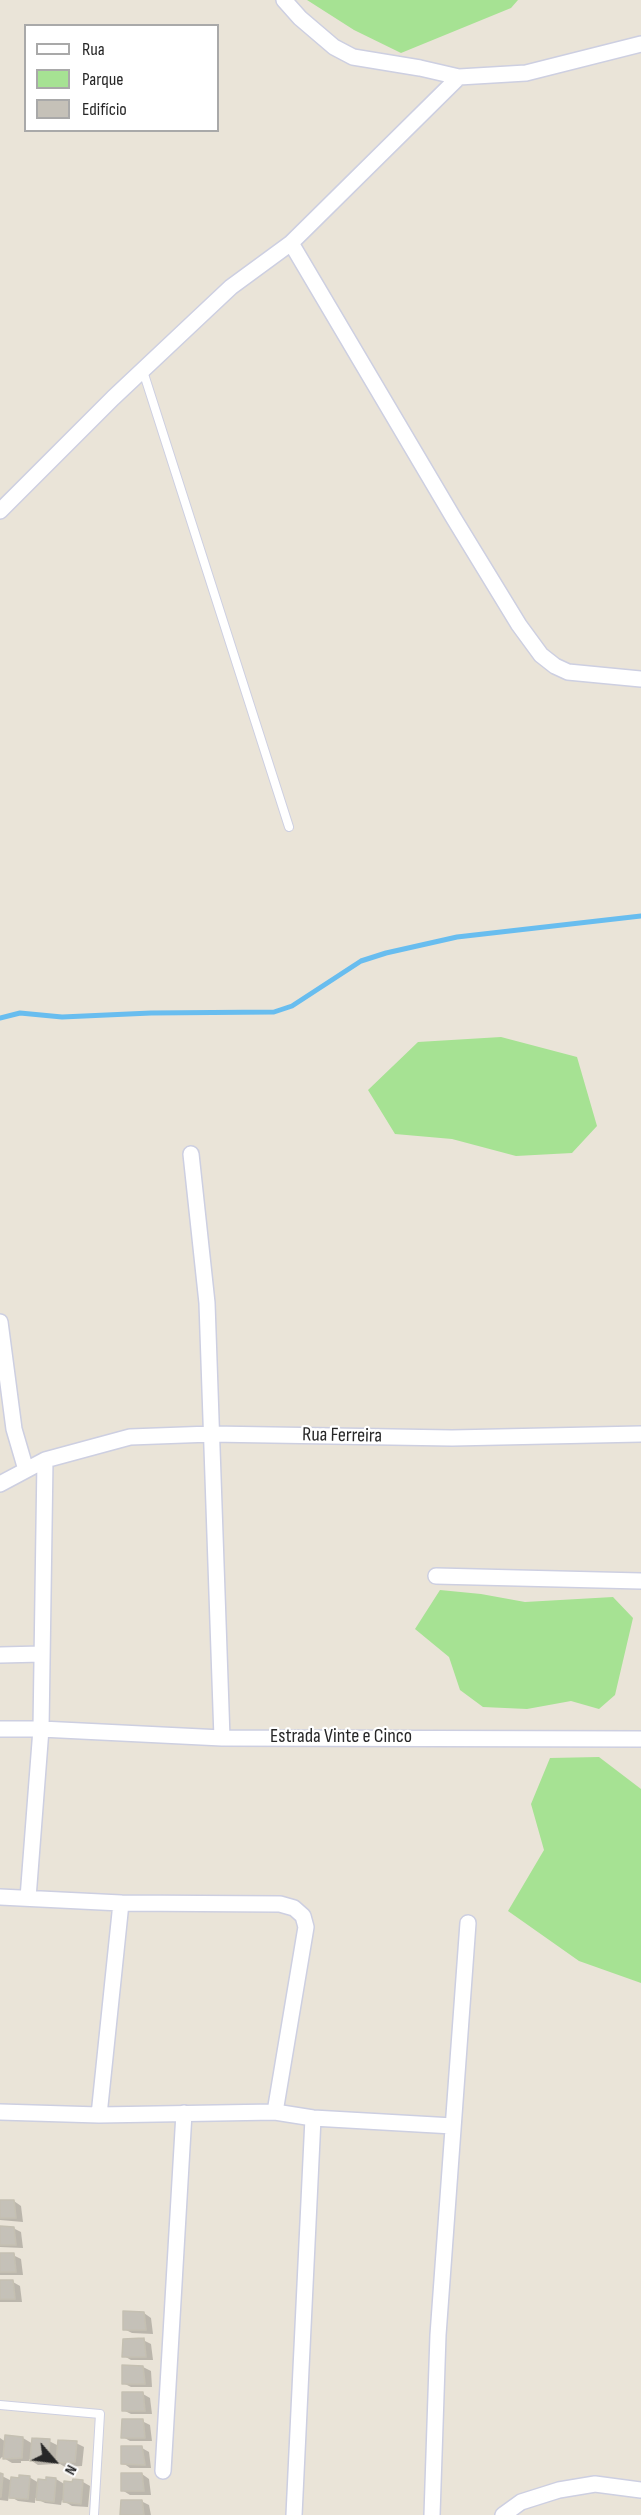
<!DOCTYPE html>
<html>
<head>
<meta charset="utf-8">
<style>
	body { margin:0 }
	#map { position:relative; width:641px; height:2515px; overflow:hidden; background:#eae4d8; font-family:"Sofia Sans Condensed",sans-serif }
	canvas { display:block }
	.legend { position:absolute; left:24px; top:24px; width:195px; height:108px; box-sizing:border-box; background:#fff; border:2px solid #a9a9a9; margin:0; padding:8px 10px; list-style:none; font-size:18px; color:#272727 }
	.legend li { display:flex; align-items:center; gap:12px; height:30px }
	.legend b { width:30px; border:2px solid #a9a9a9 }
	.north { position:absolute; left:24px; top:2431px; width:60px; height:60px; -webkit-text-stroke:4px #fff; paint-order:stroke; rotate:118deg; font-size:16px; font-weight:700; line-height:24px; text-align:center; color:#272727 }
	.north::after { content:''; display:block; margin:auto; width:21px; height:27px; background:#272727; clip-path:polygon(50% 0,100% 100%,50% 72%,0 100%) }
</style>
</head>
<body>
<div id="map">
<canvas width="641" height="2515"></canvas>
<ul class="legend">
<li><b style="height:8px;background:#fff"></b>Rua</li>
<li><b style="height:16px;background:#a6e293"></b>Parque</li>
<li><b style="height:16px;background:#c5c1b8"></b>Edifício</li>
</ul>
<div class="north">N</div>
</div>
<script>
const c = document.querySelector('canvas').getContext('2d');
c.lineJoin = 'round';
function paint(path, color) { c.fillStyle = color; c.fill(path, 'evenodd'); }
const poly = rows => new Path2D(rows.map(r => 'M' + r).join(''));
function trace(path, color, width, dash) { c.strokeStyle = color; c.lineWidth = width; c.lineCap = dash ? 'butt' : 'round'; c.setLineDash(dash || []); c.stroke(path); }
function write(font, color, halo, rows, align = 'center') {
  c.font = font + ' "Sofia Sans Condensed",sans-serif'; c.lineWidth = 4.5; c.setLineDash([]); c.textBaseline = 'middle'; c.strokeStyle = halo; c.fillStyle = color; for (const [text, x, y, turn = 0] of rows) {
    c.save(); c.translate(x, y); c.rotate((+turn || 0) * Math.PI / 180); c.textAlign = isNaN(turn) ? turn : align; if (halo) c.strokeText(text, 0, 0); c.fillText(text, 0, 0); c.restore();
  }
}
paint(poly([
	[307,0,518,0,511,8,401,53,354,30],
	[501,1037,577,1057,597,1126,572,1153,516,1156,452,1139,395,1134,368,1090,418,1042],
	[440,1590,481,1594,525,1602,613,1597,633,1618,615,1695,599,1709,571,1701,527,1709,483,1707,460,1690,449,1657,415,1629],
	[599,1757,641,1789,641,1983,579,1961,508,1911,544,1850,531,1804,550,1758]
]), '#a6e293');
paint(poly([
	[0,2201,14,2201,21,2206,23,2222,0,2220],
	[0,2228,13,2228,21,2232,23,2248,0,2247],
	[0,2255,13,2255,21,2259,23,2275,0,2275],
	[0,2282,13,2282,20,2286,22,2302,0,2302],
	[144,2313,151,2318,153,2334,132,2333,124,2329],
	[143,2340,151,2344,153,2360,131,2360,124,2356],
	[143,2367,151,2371,152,2387,131,2387,123,2383],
	[143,2394,150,2398,152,2414,131,2414,123,2410],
	[142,2421,150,2425,152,2441,130,2441,123,2437],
	[0,2438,6,2442,23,2438,33,2444,49,2441,59,2446,76,2443,84,2447,82,2466,65,2467,55,2461,55,2464,38,2465,29,2459,29,2461,21,2461,21,2463,12,2463,2,2457,0,2459],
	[142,2448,149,2452,151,2468,130,2468,123,2463],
	[142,2474,149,2479,151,2495,130,2495,122,2490],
	[0,2475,12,2481,13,2478,29,2477,39,2483,39,2480,56,2479,66,2485,83,2482,90,2486,88,2507,72,2506,62,2500,61,2505,45,2503,35,2498,35,2503,18,2501,9,2496,8,2501,0,2500],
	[141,2501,149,2505,151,2515,122,2515]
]), '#0003');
trace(poly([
	[0,1018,20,1013,62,1017,151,1013,274,1012,292,1006,361,961,386,953,457,937,641,916]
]), '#68bdef', 5);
const building = poly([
	[0,2200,14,2200,16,2218,0,2218,0,2200],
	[0,2226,14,2227,16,2245,0,2245,0,2226],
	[0,2253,14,2253,16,2272,0,2272,0,2253],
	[0,2280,13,2280,15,2299,0,2299,0,2280],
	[123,2311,144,2312,146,2330,123,2330,123,2311],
	[144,2338,146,2357,122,2357,123,2339,144,2338],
	[122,2365,143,2366,145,2384,122,2384,122,2365],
	[122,2392,143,2392,145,2411,122,2411,122,2392],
	[122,2419,143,2419,145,2438,121,2438,122,2419],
	[5,2435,23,2437,22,2458,3,2459,5,2435],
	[32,2438,50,2439,48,2460,30,2461,32,2438],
	[58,2440,77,2441,75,2462,56,2463,58,2440],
	[121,2446,142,2446,145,2465,121,2464,121,2446],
	[0,2473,3,2474,1,2497,0,2497,0,2473],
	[121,2473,142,2473,144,2491,121,2491,121,2473],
	[19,2475,30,2476,28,2499,9,2498,11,2477,19,2478,19,2475],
	[46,2477,56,2478,54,2502,36,2500,38,2479,46,2480,46,2477],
	[73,2479,83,2480,81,2504,63,2502,64,2481,72,2482,73,2479],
	[121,2500,142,2500,144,2515,120,2515,121,2500]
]);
paint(building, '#c5c1b8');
trace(building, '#c5c0b2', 1.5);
const service = poly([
	[143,371,289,827],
	[0,2405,100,2414,94,2515]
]);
const minor = poly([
	[284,0,300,18,334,47,353,57,420,68,459,77,526,73,641,44],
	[291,243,459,77],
	[0,511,113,398,231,287,291,243,453,517,519,625,541,655,555,666,568,672,641,679],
	[191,1154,207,1303,222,1738],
	[0,1322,14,1429,26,1470],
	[45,1460,130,1437,211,1434,452,1438,641,1434],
	[0,1484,45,1460,41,1729,28,1898],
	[436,1576,641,1581],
	[0,1655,42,1654],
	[0,1729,41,1729,222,1738,641,1739],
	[0,1897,121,1903,280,1904,294,1908,303,1916,306,1927,275,2112],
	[0,2112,99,2115,275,2112,313,2118,453,2126],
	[99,2115,121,1903],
	[163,2471,184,2113],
	[294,2515,313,2118],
	[432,2515,438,2335,468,1923],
	[503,2515,521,2502,559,2490,595,2484,641,2490]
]);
trace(service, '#cdcfe1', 10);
trace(minor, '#cdcfe1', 18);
trace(service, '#fff', 8);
trace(minor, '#fff', 15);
write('20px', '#272727', '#fff', [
	["Rua Ferreira",342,1436,1],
	["Estrada Vinte e Cinco",341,1737]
]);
</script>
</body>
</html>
